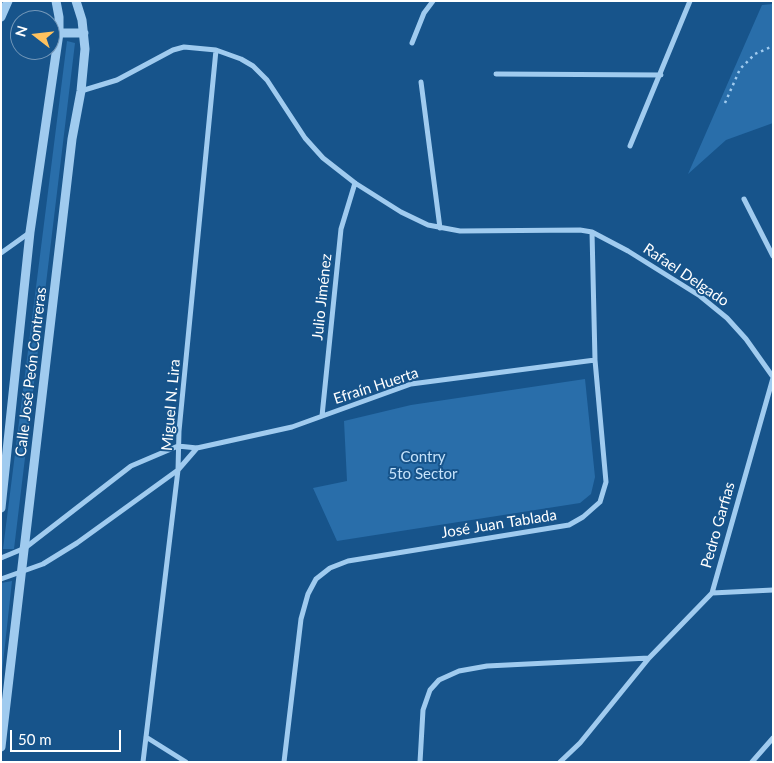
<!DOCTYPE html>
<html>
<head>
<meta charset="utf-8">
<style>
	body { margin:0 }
	#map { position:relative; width:774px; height:763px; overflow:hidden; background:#17548b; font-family:Lato,sans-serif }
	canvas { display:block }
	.frame { position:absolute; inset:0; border:2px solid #fff; pointer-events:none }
	.north { position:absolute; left:10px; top:10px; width:50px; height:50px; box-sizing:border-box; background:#17548b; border:1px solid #7498b9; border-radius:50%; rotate:286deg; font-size:14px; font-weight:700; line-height:20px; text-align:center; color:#fff }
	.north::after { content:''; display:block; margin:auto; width:18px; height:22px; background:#ffc25e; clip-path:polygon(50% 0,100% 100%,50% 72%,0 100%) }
	.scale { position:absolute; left:10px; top:730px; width:111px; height:22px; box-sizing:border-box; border:2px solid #fff; border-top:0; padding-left:6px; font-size:15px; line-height:18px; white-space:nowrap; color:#fff; -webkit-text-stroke:4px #17548b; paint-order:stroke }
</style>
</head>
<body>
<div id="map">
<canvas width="774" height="763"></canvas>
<div class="frame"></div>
<div class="north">N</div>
<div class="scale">50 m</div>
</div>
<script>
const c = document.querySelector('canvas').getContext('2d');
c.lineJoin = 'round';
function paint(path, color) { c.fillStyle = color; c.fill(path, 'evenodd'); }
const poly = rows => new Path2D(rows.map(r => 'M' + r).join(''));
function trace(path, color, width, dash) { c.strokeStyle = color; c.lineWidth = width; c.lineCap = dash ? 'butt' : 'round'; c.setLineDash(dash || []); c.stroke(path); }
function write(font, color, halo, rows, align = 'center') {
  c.font = font + ' Lato,sans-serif'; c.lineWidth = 4; c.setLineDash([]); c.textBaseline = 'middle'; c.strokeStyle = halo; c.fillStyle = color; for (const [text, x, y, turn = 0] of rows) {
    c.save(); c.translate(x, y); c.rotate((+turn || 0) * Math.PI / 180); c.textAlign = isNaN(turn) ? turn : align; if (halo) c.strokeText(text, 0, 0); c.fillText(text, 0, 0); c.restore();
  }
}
paint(poly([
	[773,4,773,123,726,140,688,174,762,5],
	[67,41,75,43,14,549,3,549],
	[585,379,595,477,591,494,580,503,337,541,313,488,347,481,344,421,411,405],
	[12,581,1,681,1,583]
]), '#296eaa');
trace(poly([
	[725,103,740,69,755,54,773,46]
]), '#a0cbef', 2.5, [2.5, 4]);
trace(poly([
	[412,43,424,13,433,1],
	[496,74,661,75],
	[421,82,440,228],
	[81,91,117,80,173,50,184,47,216,50,241,59,253,66,267,80,305,138,323,158,355,183,401,212,428,225,460,231,580,230,592,232,628,251,700,296,727,318,746,339,773,377],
	[630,146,690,1],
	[744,199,773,256],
	[1,253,29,233],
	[322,416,341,229,355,183],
	[1,558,25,548,131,466,178,446,197,448,292,427,411,384,595,360],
	[1,579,43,564,77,543,178,470,197,448],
	[712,593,773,590],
	[146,737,186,762],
	[143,762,178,470,179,431,216,50],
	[284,762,301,619,308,594,316,579,330,568,348,561,569,525,583,517,600,502,606,482,595,360,592,232],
	[420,762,423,710,430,690,439,680,459,671,487,666,649,658],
	[560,762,580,743,649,658,712,593,773,378],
	[752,762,773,738]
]), '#a0cbef', 5);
trace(poly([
	[1,17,8,1],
	[59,33,84,33],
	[1,508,30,232,59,33,59,17,56,1],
	[1,747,72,139,81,91,85,49,82,20,76,1]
]), '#a0cbef', 9);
write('15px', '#fff', '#17548b', [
	["Rafael Delgado",686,275,34],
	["Julio Jiménez",322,297,-84],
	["Calle José Peón Contreras",31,372,-83],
	["Efraín Huerta",376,386,-18],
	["Miguel N. Lira",171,405,-85],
	["José Juan Tablada",499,524,-9],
	["Pedro Garfias",718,525,-74]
]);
write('15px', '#c6e3fb', '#17548b', [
	["Contry",423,457],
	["5to Sector",423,474]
]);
</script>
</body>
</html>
